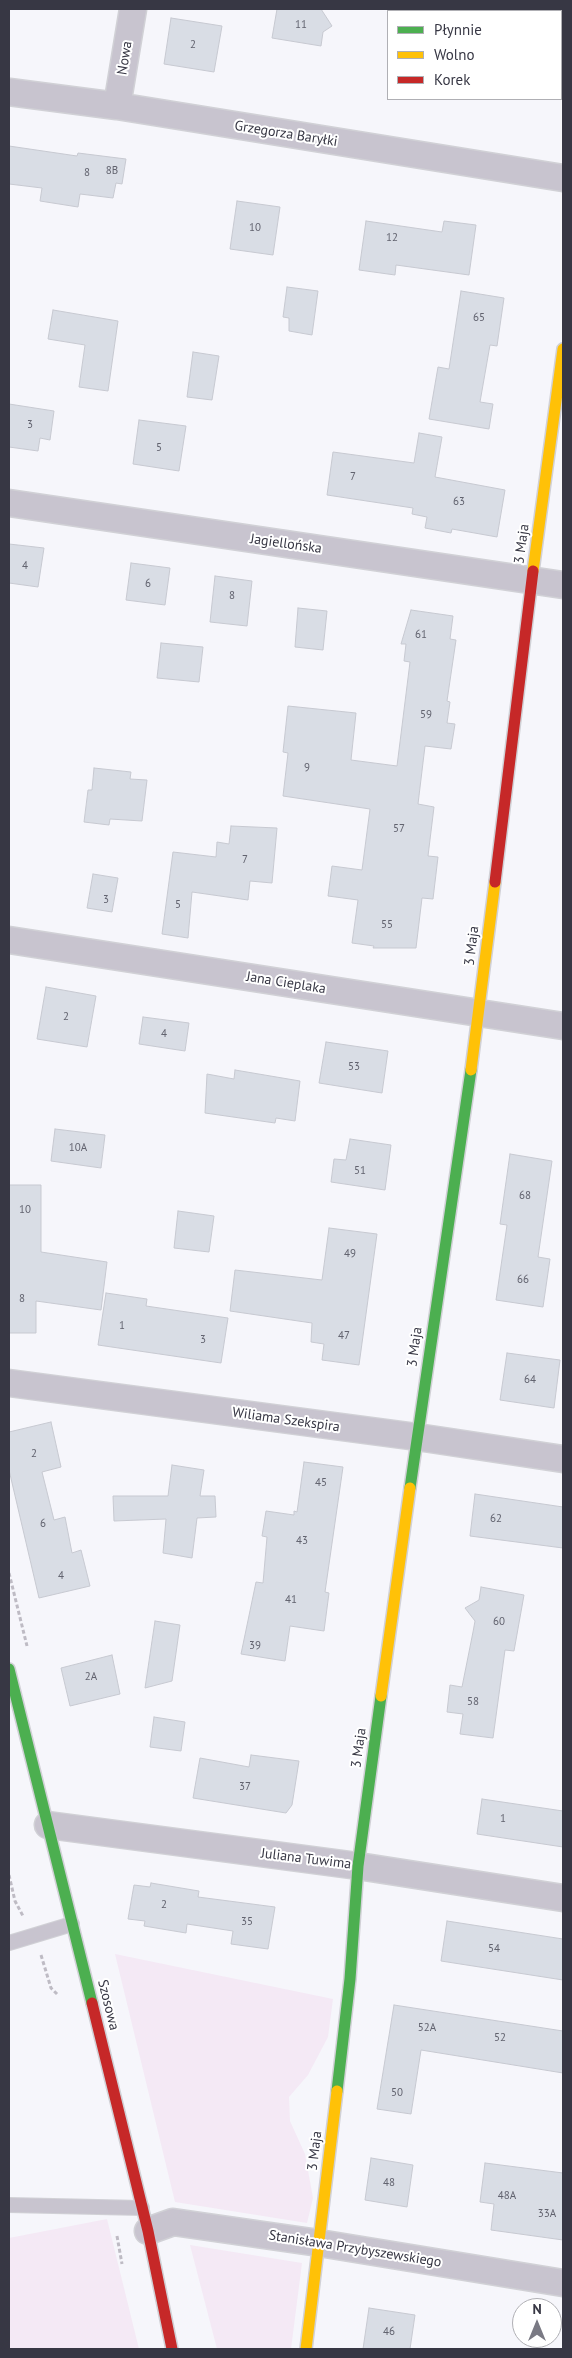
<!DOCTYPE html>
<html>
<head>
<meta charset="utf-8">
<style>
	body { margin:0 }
	#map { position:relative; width:572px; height:2358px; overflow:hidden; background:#f6f6fb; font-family:"PT Sans",sans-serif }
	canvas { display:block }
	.frame { position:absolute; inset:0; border:10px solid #373744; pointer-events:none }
	.legend { position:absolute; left:387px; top:10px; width:175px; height:90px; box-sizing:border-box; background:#fff; border:1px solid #afafb4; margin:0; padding:6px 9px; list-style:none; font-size:15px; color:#373744 }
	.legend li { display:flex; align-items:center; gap:10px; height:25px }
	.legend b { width:25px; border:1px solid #afafb4 }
	.north { position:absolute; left:512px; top:2298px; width:50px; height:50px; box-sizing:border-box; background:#fff; border:1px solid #afafb4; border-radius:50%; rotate:0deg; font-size:14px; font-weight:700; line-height:20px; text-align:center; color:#373744 }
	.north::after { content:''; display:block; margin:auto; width:18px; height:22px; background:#7a7a84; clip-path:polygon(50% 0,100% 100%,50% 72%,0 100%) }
</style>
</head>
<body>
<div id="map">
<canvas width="572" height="2358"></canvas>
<div class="frame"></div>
<ul class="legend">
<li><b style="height:6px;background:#4caf50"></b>Płynnie</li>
<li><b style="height:6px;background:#ffc107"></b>Wolno</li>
<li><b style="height:6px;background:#c62828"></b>Korek</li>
</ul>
<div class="north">N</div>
</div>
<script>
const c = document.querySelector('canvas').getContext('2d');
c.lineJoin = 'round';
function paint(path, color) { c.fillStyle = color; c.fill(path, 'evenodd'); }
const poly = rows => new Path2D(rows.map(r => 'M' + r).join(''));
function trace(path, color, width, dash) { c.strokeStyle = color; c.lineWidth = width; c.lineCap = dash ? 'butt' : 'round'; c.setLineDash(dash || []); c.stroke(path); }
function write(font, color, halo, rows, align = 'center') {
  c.font = font + ' "PT Sans",sans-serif'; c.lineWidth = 4; c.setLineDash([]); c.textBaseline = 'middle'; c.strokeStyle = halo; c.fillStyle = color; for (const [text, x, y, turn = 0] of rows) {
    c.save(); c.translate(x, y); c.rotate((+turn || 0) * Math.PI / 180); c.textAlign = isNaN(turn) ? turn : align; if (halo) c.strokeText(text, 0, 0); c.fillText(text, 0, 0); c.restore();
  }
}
paint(poly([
	[115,1954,333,1999,328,2037,308,2075,289,2097,290,2121,305,2154,313,2198,307,2223,175,2202],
	[107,2219,139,2349,9,2349,9,2238],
	[190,2245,302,2263,291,2349,217,2349]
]), '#f4e9f5');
const building = poly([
	[277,9,321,9,332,26,323,32,321,46,272,38,277,9],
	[171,18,222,26,214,72,164,64,171,18],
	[9,146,77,156,78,153,126,159,122,184,116,183,113,198,80,194,78,207,40,201,42,188,9,184,9,146],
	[237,201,280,207,273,255,230,249,237,201],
	[366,221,442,232,444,221,476,225,469,275,396,265,395,275,359,270,366,221],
	[287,287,318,291,312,335,289,331,289,318,283,317,287,287],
	[461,291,504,298,497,346,490,345,480,402,493,404,489,429,429,419,438,367,449,369,461,291],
	[53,310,118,321,108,391,79,387,85,345,48,339,53,310],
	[193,352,219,356,212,400,187,397,193,352],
	[9,404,54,411,50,440,40,438,38,451,9,447,9,404],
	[139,420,186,426,179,471,133,464,139,420],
	[419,433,442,437,435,477,505,490,497,537,452,529,451,533,425,528,427,517,412,514,413,508,327,495,333,452,414,463,419,433],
	[9,544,44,548,38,587,9,583,9,544],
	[131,563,170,568,165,605,126,600,131,563],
	[215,576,252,581,247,626,210,622,215,576],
	[298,608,327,611,323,650,295,647,298,608],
	[411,610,453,616,450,639,456,640,447,701,450,702,447,723,455,724,451,749,425,746,418,804,434,807,428,856,438,857,433,899,422,898,416,948,373,948,374,946,352,943,358,900,328,896,332,866,362,870,370,809,283,796,288,753,283,752,288,706,356,713,351,760,397,766,410,662,404,661,406,644,401,644,411,610],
	[161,643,203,647,199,682,157,678,161,643],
	[94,768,131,772,130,779,147,780,142,821,110,819,109,825,84,822,88,790,92,790,94,768],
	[231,826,277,828,272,883,250,881,248,900,192,892,188,938,162,934,173,852,216,857,217,842,229,844,231,826],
	[93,874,118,878,112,912,87,908,93,874],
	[46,987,96,996,87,1047,37,1039,46,987],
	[143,1017,189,1023,185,1051,139,1044,143,1017],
	[326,1042,388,1051,382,1093,319,1083,326,1042],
	[235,1070,300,1081,295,1121,276,1118,275,1123,205,1113,207,1074,234,1079,235,1070],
	[55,1129,105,1135,101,1168,51,1161,55,1129],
	[350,1139,391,1145,385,1190,331,1182,334,1159,346,1160,350,1139],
	[510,1154,552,1161,538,1257,550,1259,543,1307,496,1300,507,1225,500,1224,510,1154],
	[9,1185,41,1185,41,1252,107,1262,101,1310,36,1301,36,1333,9,1333,9,1185],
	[178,1211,214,1216,209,1252,174,1248,178,1211],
	[329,1228,377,1234,359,1365,322,1360,324,1344,311,1342,312,1323,230,1311,235,1270,322,1280,329,1228],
	[106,1293,147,1299,146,1306,228,1318,221,1363,98,1345,106,1293],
	[507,1353,560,1360,554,1408,500,1400,507,1353],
	[51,1422,61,1467,42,1472,54,1520,65,1517,72,1553,81,1550,90,1586,39,1598,9,1470,9,1432,51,1422],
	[304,1462,343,1467,325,1592,329,1593,324,1631,290,1626,285,1661,241,1654,256,1582,263,1583,267,1537,262,1536,266,1511,294,1515,294,1511,297,1512,304,1462],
	[172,1465,204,1470,200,1496,215,1496,216,1517,197,1518,192,1558,163,1553,166,1519,114,1521,113,1496,168,1496,172,1465],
	[475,1494,563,1507,563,1548,470,1536,475,1494],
	[481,1587,524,1595,514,1651,505,1650,493,1738,460,1734,463,1714,447,1712,450,1685,462,1687,473,1632,475,1621,465,1608,479,1600,481,1587],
	[155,1621,180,1625,172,1681,145,1688,155,1621],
	[112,1655,120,1694,70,1706,61,1668,112,1655],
	[154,1717,185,1722,181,1751,150,1747,154,1717],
	[251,1755,299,1761,292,1805,286,1813,193,1798,200,1758,249,1767,251,1755],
	[482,1799,563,1811,563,1847,477,1834,482,1799],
	[151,1883,199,1891,198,1897,275,1907,268,1949,231,1944,233,1931,187,1924,186,1933,144,1926,145,1921,128,1919,134,1885,150,1887,151,1883],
	[447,1921,563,1939,563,1980,441,1961,447,1921],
	[394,2005,563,2031,563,2073,421,2050,411,2114,377,2109,394,2005],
	[371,2158,413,2165,407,2207,365,2200,371,2158],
	[485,2163,563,2173,563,2240,491,2230,494,2204,480,2202,485,2163],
	[369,2308,415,2315,410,2349,363,2349,369,2308]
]);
paint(building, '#d9dde5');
trace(building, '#c7c9d1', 1);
const lane = poly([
	[9,1943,72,1924],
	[9,2205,142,2208]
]);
const street = poly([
	[9,92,117,106,563,178],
	[117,106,133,9],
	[9,503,563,585],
	[9,940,563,1026],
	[9,1383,417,1437,563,1459],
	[48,1825,358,1866,563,1898],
	[148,2231,173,2222,319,2243,563,2283]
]);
const fast = poly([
	[410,1488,471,1070],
	[9,1669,92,2003],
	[337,2091,350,1979,358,1866,381,1696]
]);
const slow = poly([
	[533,571,563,349],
	[471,1070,495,882],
	[381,1696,410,1488],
	[306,2349,337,2091]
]);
const jam = poly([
	[495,882,533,571],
	[92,2003,148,2231,172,2349]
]);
trace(lane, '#d1d1d6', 16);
trace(street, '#d1d1d6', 29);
trace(fast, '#d1d1d6', 14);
trace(slow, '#d1d1d6', 14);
trace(jam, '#d1d1d6', 14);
trace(poly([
	[9,1573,27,1646],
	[9,1875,15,1901,23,1916],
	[41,1955,51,1988,58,1995],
	[117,2236,122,2264]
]), '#bebbc4', 3, [4, 2.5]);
trace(lane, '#c8c4cf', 14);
trace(street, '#c8c4cf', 26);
trace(fast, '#4caf50', 11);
trace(slow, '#ffc107', 11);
trace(jam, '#c62828', 11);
write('11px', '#61626e', null, [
	["11",301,25],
	["2",193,45],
	["8B",112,171],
	["8",87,173],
	["10",255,228],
	["12",392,238],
	["65",479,318],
	["3",30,425],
	["5",159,448],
	["7",353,477],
	["63",459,502],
	["4",25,566],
	["6",148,584],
	["8",232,596],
	["61",421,635],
	["59",426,715],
	["9",307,768],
	["57",399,829],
	["7",245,860],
	["3",106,900],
	["5",178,905],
	["55",387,925],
	["2",66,1017],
	["4",164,1034],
	["53",354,1067],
	["10A",78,1148],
	["51",360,1171],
	["68",525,1196],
	["10",25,1210],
	["49",350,1254],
	["66",523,1280],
	["8",22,1299],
	["1",122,1326],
	["47",344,1336],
	["3",203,1340],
	["64",530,1380],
	["2",34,1454],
	["45",321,1483],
	["62",496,1519],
	["6",43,1524],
	["43",302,1541],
	["4",61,1576],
	["41",291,1600],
	["60",499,1622],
	["39",255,1646],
	["2A",91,1677],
	["58",473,1702],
	["37",245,1787],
	["1",503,1819],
	["2",164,1905],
	["35",247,1922],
	["54",494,1949],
	["52A",427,2028],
	["52",500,2038],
	["50",397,2093],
	["48",389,2183],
	["48A",507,2196],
	["33A",547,2214],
	["46",389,2332]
]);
write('14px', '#373744', '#fff', [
	["Nowa",125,58,-81],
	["Grzegorza Baryłki",286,134,9],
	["Jagiellońska",286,544,8],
	["3 Maja",522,544,-82],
	["3 Maja",472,946,-83],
	["Jana Cieplaka",286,983,9],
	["3 Maja",415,1347,-82],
	["Wiliama Szekspira",286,1420,8],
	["3 Maja",359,1748,-82],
	["Juliana Tuwima",306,1859,7],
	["Szosowa",108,2005,76],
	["3 Maja",315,2151,-83],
	["Stanisława Przybyszewskiego",355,2249,9]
]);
</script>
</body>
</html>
